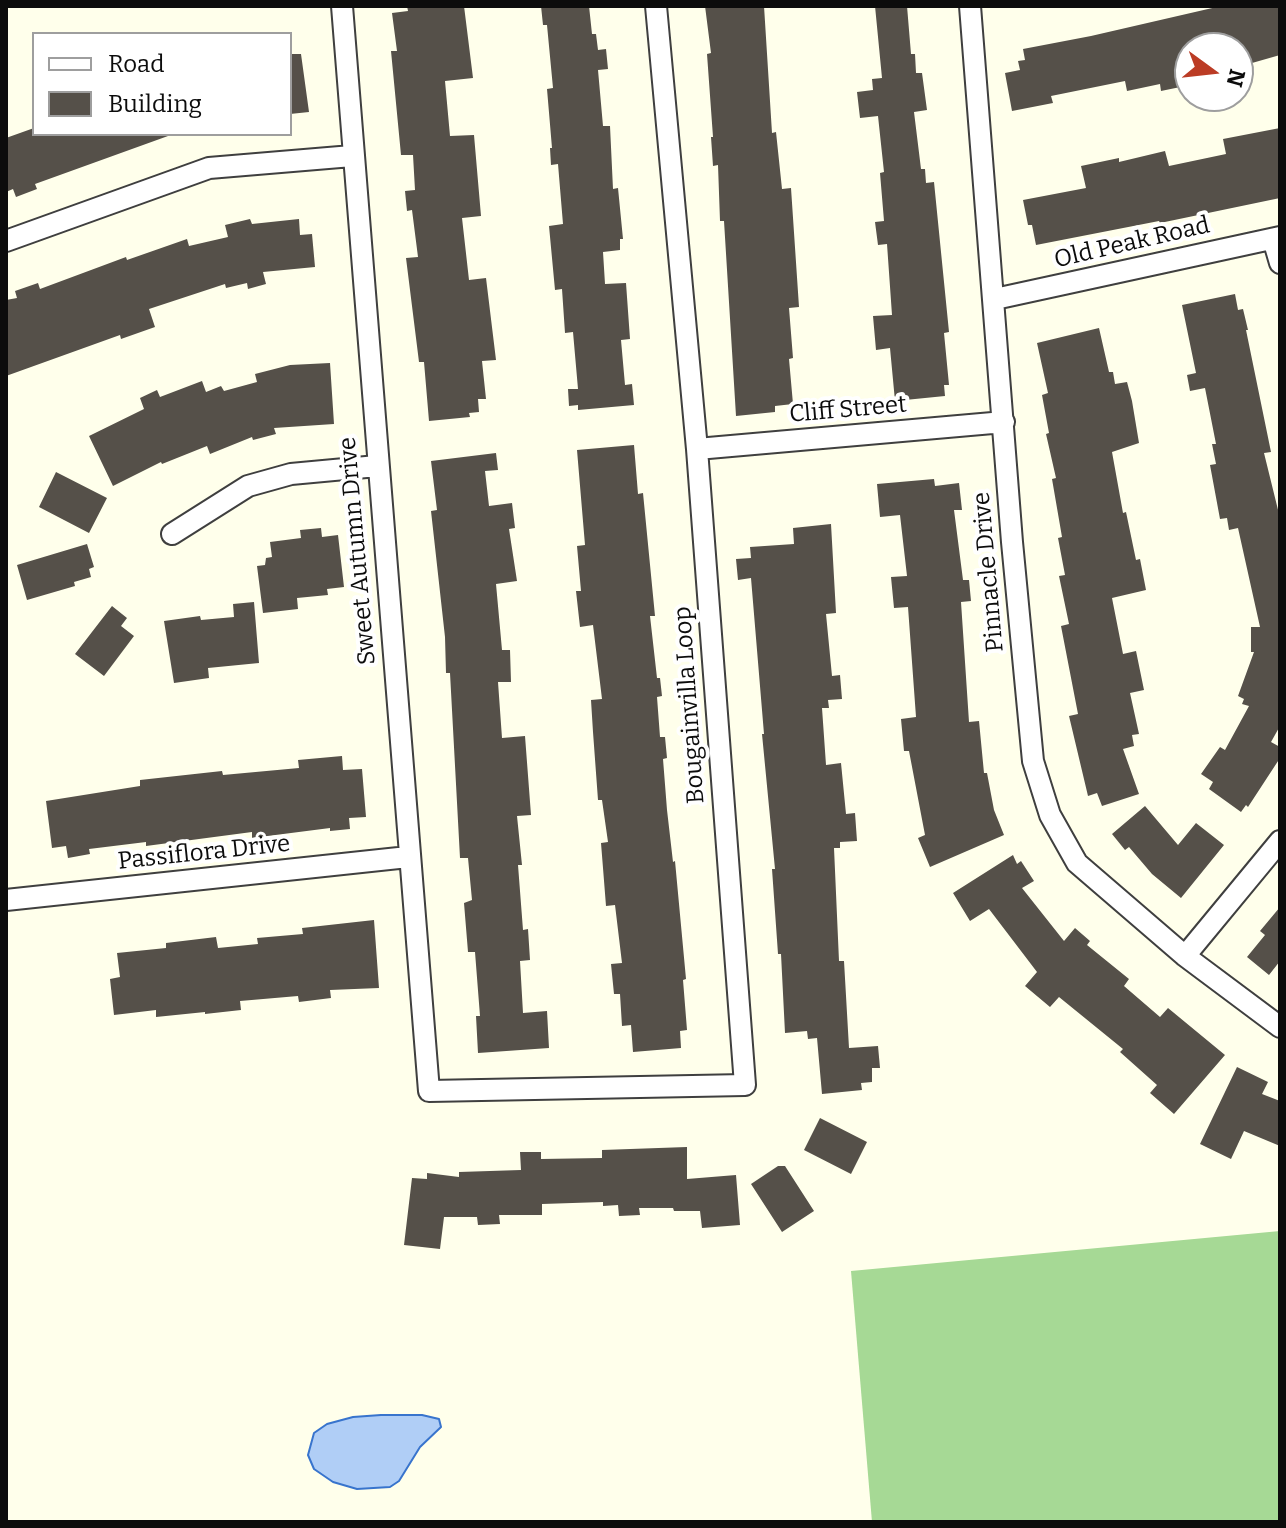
<!DOCTYPE html>
<html>
<head>
<meta charset="utf-8">
<style>
	body { margin:0 }
	#map { position:relative; width:1286px; height:1528px; overflow:hidden; background:#ffffeb; font-family:Bitter,serif }
	canvas { display:block }
	.frame { position:absolute; inset:0; border:8px solid #0c0c0c; pointer-events:none }
	.legend { position:absolute; left:32px; top:32px; width:260px; height:104px; box-sizing:border-box; background:#fff; border:2px solid #9e9e9e; margin:0; padding:10px 14px; list-style:none; font-size:24px; color:#0c0c0c }
	.legend li { display:flex; align-items:center; gap:16px; height:40px }
	.legend b { width:40px; border:2px solid #9e9e9e }
	.north { position:absolute; left:1174px; top:32px; width:80px; height:80px; box-sizing:border-box; background:#fff; border:2px solid #9e9e9e; border-radius:50%; rotate:105deg; font-size:22px; font-weight:700; line-height:32px; text-align:center; color:#0c0c0c }
	.north::after { content:''; display:block; margin:auto; width:28px; height:36px; background:#bb3c25; clip-path:polygon(50% 0,100% 100%,50% 72%,0 100%) }
</style>
</head>
<body>
<div id="map">
<canvas width="1286" height="1528"></canvas>
<div class="frame"></div>
<ul class="legend">
<li><b style="height:10px;background:#fff"></b>Road</li>
<li><b style="height:22px;background:#555049"></b>Building</li>
</ul>
<div class="north">N</div>
</div>
<script>
const c = document.querySelector('canvas').getContext('2d');
c.lineJoin = 'round';
function paint(path, color) { c.fillStyle = color; c.fill(path, 'evenodd'); }
const poly = rows => new Path2D(rows.map(r => 'M' + r).join(''));
function trace(path, color, width, dash) { c.strokeStyle = color; c.lineWidth = width; c.lineCap = dash ? 'butt' : 'round'; c.setLineDash(dash || []); c.stroke(path); }
function write(font, color, halo, rows, align = 'center') {
  c.font = font + ' Bitter,serif'; c.lineWidth = 8; c.setLineDash([]); c.textBaseline = 'middle'; c.strokeStyle = halo; c.fillStyle = color; for (const [text, x, y, turn = 0] of rows) {
    c.save(); c.translate(x, y); c.rotate((+turn || 0) * Math.PI / 180); c.textAlign = isNaN(turn) ? turn : align; if (halo) c.strokeText(text, 0, 0); c.fillText(text, 0, 0); c.restore();
  }
}
paint(poly([
	[1280,1231,1280,1522,872,1522,851,1271]
]), '#a6d995');
const water = poly([
	[381,1415,422,1415,439,1419,441,1427,420,1447,399,1481,390,1487,357,1489,333,1482,314,1469,308,1455,314,1433,327,1424,353,1417,381,1415]
]);
paint(water, '#b0cef6');
trace(water, '#3874cd', 2);
paint(poly([
	[407,6,464,6,473,78,445,81,450,136,474,135,481,216,462,218,469,280,486,278,496,360,482,361,486,399,478,399,479,412,469,413,470,417,429,421,424,362,419,362,406,258,418,257,412,210,407,211,405,191,415,190,413,155,401,155,391,51,397,51,392,13,408,11],
	[541,6,589,6,592,34,596,34,598,50,606,49,608,69,598,70,603,126,610,126,613,189,618,188,623,239,620,239,620,250,603,252,605,284,626,283,630,339,621,340,625,385,632,384,634,405,578,410,578,405,569,406,568,389,578,389,573,332,565,333,562,289,555,290,549,226,563,224,558,164,551,165,550,148,552,148,547,89,553,88,547,25,543,25],
	[705,6,764,6,772,133,776,132,782,189,791,188,799,307,789,308,793,358,789,359,793,404,775,406,775,412,736,416,724,221,720,221,718,165,713,166,711,137,713,137,707,54,711,53],
	[875,6,907,6,911,54,915,54,916,73,922,73,927,110,914,112,921,169,925,169,926,183,934,182,949,332,944,333,949,385,944,385,945,396,895,401,890,348,876,350,873,316,892,315,887,244,878,245,875,222,884,221,880,173,884,172,878,116,860,118,857,92,873,90,872,79,882,78],
	[1221,6,1280,6,1280,55,1238,67,1238,48,1190,48,1190,85,1161,91,1160,84,1127,91,1125,81,1051,96,1053,103,1012,111,1005,73,1020,70,1018,61,1025,60,1023,49,1091,36],
	[290,54,301,54,309,112,290,114],
	[34,128,34,134,168,136,35,184,37,189,16,197,13,189,6,192,6,138],
	[1280,128,1280,198,1160,223,1159,221,1036,245,1032,225,1028,225,1023,200,1086,188,1081,166,1119,158,1119,162,1165,151,1169,166,1226,154,1223,139],
	[250,219,252,224,299,219,300,235,312,234,315,267,263,272,266,284,248,289,247,283,226,288,225,284,149,309,155,327,121,339,120,335,6,376,6,300,17,298,15,291,38,283,40,289,126,257,127,260,187,239,189,246,228,237,225,225],
	[1235,294,1238,310,1243,309,1248,330,1246,330,1271,452,1264,453,1280,518,1280,726,1271,742,1280,747,1280,758,1248,807,1246,805,1241,812,1209,789,1213,782,1201,774,1220,747,1225,750,1249,706,1242,704,1244,699,1238,696,1254,652,1251,652,1251,627,1260,627,1238,528,1229,530,1227,518,1220,519,1210,465,1216,464,1212,444,1216,444,1205,388,1190,391,1187,375,1196,373,1182,305],
	[1099,328,1109,372,1113,372,1115,384,1127,382,1132,401,1139,443,1112,452,1123,513,1126,512,1136,560,1140,559,1146,590,1112,598,1123,654,1136,651,1144,690,1130,693,1139,734,1132,735,1134,746,1123,749,1139,794,1102,806,1097,793,1088,796,1069,716,1078,714,1061,626,1069,624,1059,576,1065,575,1058,538,1062,537,1052,479,1056,478,1046,434,1049,433,1042,395,1048,393,1037,343],
	[330,363,334,424,274,428,276,434,253,440,252,437,210,454,207,446,162,464,161,462,113,486,89,436,144,409,140,398,157,390,160,397,202,381,206,392,221,386,224,391,257,382,255,374,290,365],
	[634,445,638,494,643,493,655,616,650,616,657,678,660,678,662,696,657,697,660,737,665,737,667,758,663,759,667,810,673,862,675,861,686,979,683,980,687,1030,680,1031,681,1048,633,1052,631,1025,622,1026,620,994,614,994,611,964,622,963,615,905,606,906,603,868,601,843,608,842,602,800,598,800,593,732,591,700,602,699,593,625,580,627,576,591,581,591,577,546,585,545,577,450],
	[496,453,498,470,485,471,489,506,512,503,515,528,509,529,517,581,496,584,502,650,510,650,511,682,498,682,502,738,525,736,531,815,517,816,522,865,518,865,523,930,528,929,530,960,520,961,523,1013,547,1011,549,1048,478,1053,476,1016,480,1016,475,952,468,952,464,903,472,900,468,858,460,858,450,673,446,673,445,637,431,511,437,510,431,461],
	[56,472,107,498,89,533,39,507],
	[934,479,935,486,959,483,962,510,954,510,963,580,969,580,971,601,961,602,969,722,979,721,984,773,987,773,994,810,1004,835,930,867,918,838,925,835,909,751,904,751,901,719,916,717,908,607,894,608,891,577,907,576,900,515,880,517,877,484],
	[831,524,836,613,826,614,832,676,840,675,842,699,828,700,829,708,822,708,826,765,841,763,846,814,855,813,857,841,840,842,840,848,834,848,839,961,844,961,849,1048,878,1046,880,1068,872,1068,872,1082,861,1083,862,1090,822,1094,817,1038,808,1039,807,1031,785,1033,781,954,778,954,772,869,775,869,762,734,764,734,751,578,738,580,736,559,751,558,750,547,794,544,793,528],
	[321,528,322,537,338,535,344,587,327,589,328,595,297,598,298,609,263,613,257,566,265,565,266,558,272,557,270,542,301,538,300,530],
	[87,544,94,567,89,569,91,577,74,582,75,586,27,600,17,565],
	[254,602,259,663,208,668,209,678,174,683,164,621,200,616,201,620,234,617,233,604],
	[112,606,127,618,121,626,134,636,104,676,75,654],
	[342,756,343,770,362,769,366,817,349,818,350,829,330,831,330,828,252,838,252,832,146,846,146,842,89,849,90,854,68,858,66,846,52,848,46,801,140,786,140,780,222,771,223,775,299,768,298,760],
	[1145,806,1178,845,1196,823,1224,845,1181,898,1152,874,1129,847,1125,850,1112,834],
	[1013,855,1017,864,1021,861,1034,881,1022,888,1064,941,1075,928,1090,941,1087,945,1129,979,1124,986,1160,1017,1168,1008,1225,1055,1174,1114,1150,1093,1157,1085,1120,1052,1123,1049,1059,997,1050,1007,1025,986,1037,972,989,909,970,921,953,893],
	[1280,907,1280,961,1269,975,1247,957,1265,935,1260,931],
	[374,920,379,988,330,990,331,998,299,1002,298,996,240,1001,241,1010,205,1014,205,1012,156,1017,156,1010,114,1015,110,979,120,977,117,953,166,948,166,943,216,937,218,948,258,944,257,938,303,934,302,928],
	[1237,1067,1268,1082,1262,1094,1280,1101,1280,1146,1244,1131,1231,1159,1200,1144],
	[820,1118,867,1142,851,1174,804,1150],
	[687,1147,687,1179,736,1175,740,1225,702,1228,700,1211,674,1211,673,1208,639,1208,640,1215,619,1216,618,1205,603,1206,603,1202,542,1204,542,1215,499,1215,500,1224,478,1225,477,1217,444,1217,440,1249,404,1245,412,1178,427,1179,427,1173,459,1177,459,1172,521,1170,520,1152,541,1152,541,1159,602,1158,602,1150],
	[778,1166,785,1166,814,1211,782,1232,751,1184]
]), '#555049');
const minor = poly([
	[342,6,429,1091,745,1085,697,449,656,6],
	[970,6,1012,542,1033,761,1050,815,1077,863,1185,956,1280,1027],
	[1273,239,1280,263],
	[6,241,209,168,352,156],
	[995,299,1280,237],
	[697,449,1004,422],
	[172,534,248,486,291,474,377,466],
	[6,900,408,857],
	[1185,956,1280,841]
]);
trace(minor, '#3f3f3f', 24);
trace(minor, '#fff', 20);
write('24px', '#0c0c0c', '#fff', [
	["Old Peak Road",1132,243,-13],
	["Cliff Street",848,410,-5],
	["Sweet Autumn Drive",358,551,-95],
	["Pinnacle Drive",989,572,-95],
	["Bougainvilla Loop",690,705,-94],
	["Passiflora Drive",204,853,-6]
]);
</script>
</body>
</html>
